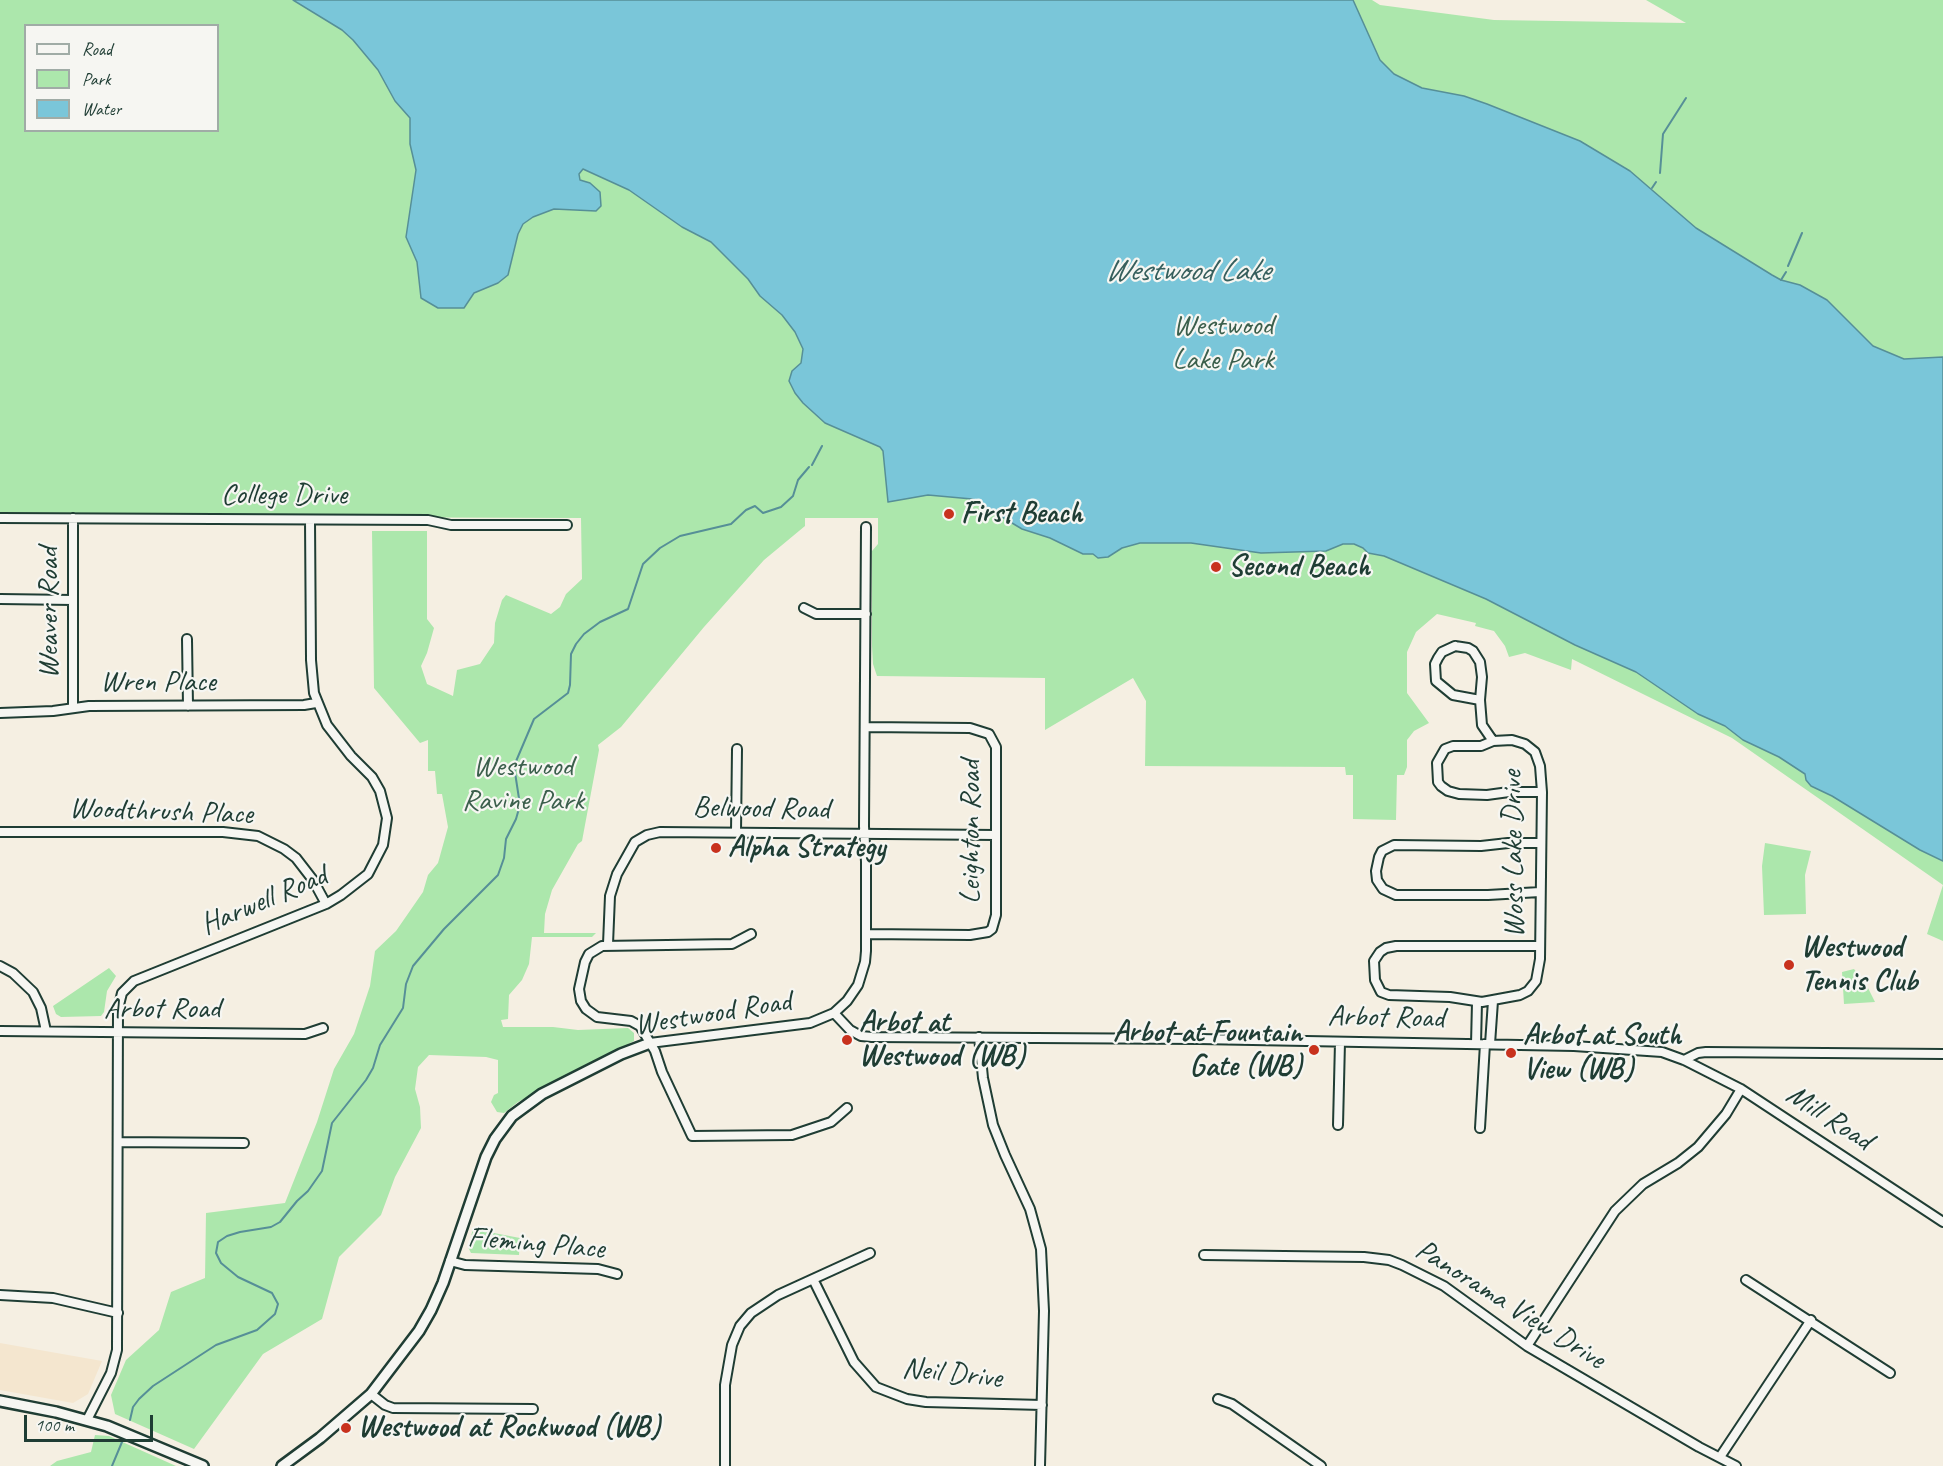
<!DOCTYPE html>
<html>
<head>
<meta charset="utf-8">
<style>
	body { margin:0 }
	#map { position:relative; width:1943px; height:1466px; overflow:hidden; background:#f5efe2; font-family:Caveat,sans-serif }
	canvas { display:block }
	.legend { position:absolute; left:24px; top:24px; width:195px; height:108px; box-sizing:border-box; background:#f6f6f2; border:2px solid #a0aca6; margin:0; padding:8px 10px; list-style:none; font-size:18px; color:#1f3d34 }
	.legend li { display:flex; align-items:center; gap:12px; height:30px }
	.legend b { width:30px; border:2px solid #a0aca6 }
	.scale { position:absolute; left:24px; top:1415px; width:129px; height:27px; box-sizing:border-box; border:3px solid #1f3d34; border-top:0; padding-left:8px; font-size:18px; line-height:21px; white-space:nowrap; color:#1f3d34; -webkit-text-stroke:4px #f6f6f2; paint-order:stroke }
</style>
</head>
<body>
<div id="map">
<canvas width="1943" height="1466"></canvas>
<ul class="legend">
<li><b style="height:8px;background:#f6f6f2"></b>Road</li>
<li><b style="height:16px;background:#ace7ac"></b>Park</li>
<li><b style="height:16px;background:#7ac6d9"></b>Water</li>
</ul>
<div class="scale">100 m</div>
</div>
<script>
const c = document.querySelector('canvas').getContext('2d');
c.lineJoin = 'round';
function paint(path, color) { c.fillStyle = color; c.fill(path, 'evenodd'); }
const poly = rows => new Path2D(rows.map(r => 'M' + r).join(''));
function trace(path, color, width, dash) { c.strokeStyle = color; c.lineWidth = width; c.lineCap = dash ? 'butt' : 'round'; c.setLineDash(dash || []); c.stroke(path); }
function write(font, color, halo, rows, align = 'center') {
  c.font = font + ' Caveat,sans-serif'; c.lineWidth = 4.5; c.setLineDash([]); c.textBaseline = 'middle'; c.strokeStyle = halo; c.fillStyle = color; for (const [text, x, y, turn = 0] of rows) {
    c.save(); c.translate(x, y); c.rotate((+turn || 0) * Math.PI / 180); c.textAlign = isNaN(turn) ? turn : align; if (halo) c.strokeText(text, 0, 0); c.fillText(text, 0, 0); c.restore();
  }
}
paint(poly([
	[0,1343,102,1361,88,1394,73,1403,0,1390]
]), '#f4e6cf');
paint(poly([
	[0,0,1372,0,1380,5,1494,20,1686,23,1646,0,1943,0,1943,941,1927,934,1943,885,1732,738,1572,659,1571,670,1525,653,1509,657,1505,646,1494,631,1475,626,1476,623,1437,614,1416,632,1407,652,1407,693,1429,723,1414,731,1407,740,1407,767,1404,775,1397,775,1396,820,1353,819,1353,775,1346,775,1345,767,1145,766,1146,701,1133,678,1045,730,1045,678,877,676,873,664,872,646,872,551,878,544,878,518,805,518,805,526,764,560,704,627,621,727,598,745,599,750,582,841,578,844,552,890,545,914,544,933,596,933,592,937,532,937,529,964,522,980,509,995,508,1019,501,1020,503,1027,553,1027,578,1030,628,1028,634,1033,634,1041,518,1102,504,1113,497,1112,491,1102,494,1095,498,1093,498,1060,486,1057,429,1055,418,1067,415,1089,420,1107,421,1128,395,1177,381,1215,339,1257,322,1319,263,1354,194,1449,115,1414,111,1395,126,1360,159,1330,171,1292,205,1278,206,1213,285,1203,317,1122,334,1069,354,1034,370,986,375,951,396,931,423,892,428,875,438,863,448,827,442,794,437,794,435,771,428,771,428,740,420,743,374,688,372,531,427,531,427,619,434,628,427,653,421,666,427,684,453,696,457,670,480,664,494,643,495,623,502,600,506,595,551,614,560,607,566,594,582,579,581,518,0,516],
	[26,26,218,26,218,130,26,130],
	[1765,843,1811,851,1805,875,1806,914,1764,915,1762,866],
	[109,968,116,976,107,991,104,1012,101,1016,61,1017,56,1014,53,1006],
	[1854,969,1867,986,1875,1002,1844,1004,1842,972],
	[473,1229,520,1238,519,1255,471,1253,468,1247],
	[95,1435,109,1436,176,1466,50,1466,57,1461,91,1452]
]), '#ace7ac');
const water = poly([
	[293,0,1353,0,1380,60,1394,74,1422,88,1464,96,1487,104,1580,141,1630,171,1696,228,1772,275,1781,280,1800,285,1827,300,1873,346,1904,359,1943,357,1943,861,1920,850,1832,796,1811,786,1806,780,1805,774,1779,757,1743,740,1725,726,1698,714,1636,672,1575,645,1486,599,1384,556,1368,553,1363,548,1354,544,1343,544,1326,551,1261,553,1191,543,1140,543,1122,548,1108,557,1098,558,1093,554,1083,554,1050,538,1022,529,972,499,928,495,888,502,883,451,880,447,825,423,803,403,795,393,789,381,792,371,801,363,803,349,795,332,782,315,760,296,748,279,711,242,682,227,629,190,583,169,579,174,580,180,590,183,600,192,601,206,596,211,554,209,533,217,523,224,518,234,508,275,498,283,474,293,464,308,438,308,421,298,417,262,406,237,416,170,410,144,410,118,395,101,378,70,353,40,342,30,293,0]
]);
paint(water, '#7ac6d9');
trace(water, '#568f97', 1.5);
trace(poly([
	[1660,173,1663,134,1686,98],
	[1652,188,1656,182],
	[1788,266,1802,233],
	[1781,280,1786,272],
	[812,465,822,446],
	[130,1420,133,1407,139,1399,153,1386,216,1345,257,1330,275,1314,278,1304,272,1293,238,1277,221,1263,216,1253,218,1242,227,1236,240,1232,271,1227,280,1222,297,1201,308,1191,322,1171,332,1123,366,1080,373,1068,380,1045,403,1008,406,984,413,966,444,929,498,875,504,858,506,839,516,819,520,805,514,766,534,719,568,693,570,685,571,654,576,644,584,634,600,622,628,609,643,564,660,548,680,536,731,524,746,510,755,506,763,513,781,507,793,496,798,480,809,467],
	[112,1466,122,1442]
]), '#568f97', 2);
const minor = poly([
	[0,518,428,520,451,525,567,525],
	[73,518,73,707],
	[0,599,73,600],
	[804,608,816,614,866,614],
	[187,639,188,706],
	[1455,646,1468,648,1473,651,1480,662,1482,677,1480,700,1453,695,1436,681,1435,664,1438,658,1442,652,1455,646],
	[1480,700,1482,725,1493,741,1512,740,1525,744,1535,752,1540,766,1542,792,1540,959,1536,981,1528,991,1520,995,1482,1002,1450,997,1389,995,1381,992,1375,980,1374,961,1380,952,1386,948,1396,946,1540,946],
	[0,713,53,711,89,706,304,705,316,703],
	[865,727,970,728,989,734,996,747,996,915,992,929,988,932,970,935,866,934],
	[1493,741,1481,746,1453,746,1445,749,1437,763,1438,782,1441,786,1448,791,1459,794,1487,795,1509,792,1542,792],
	[0,832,223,832,258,836,284,849,296,858,313,880,326,904],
	[736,832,737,749],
	[1540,892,1488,895,1396,895,1383,889,1377,880,1376,871,1379,857,1382,851,1394,845,1481,846,1508,843,1541,843],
	[751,934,732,944,602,946,589,954,585,962,579,989,581,1001,586,1009,597,1017,631,1021,640,1026,655,1051,662,1072,692,1136,792,1135,831,1122,847,1108],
	[608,944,610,896,617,874,635,842,647,835,660,832,996,835],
	[0,966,13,973,33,992,41,1008,46,1031],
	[834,1013,850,1030,861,1036,872,1037,1199,1039,1574,1046,1662,1052,1684,1060,1741,1089,1943,1222],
	[0,1031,305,1034,323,1028],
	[979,1037,983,1078,993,1125,1005,1155,1030,1209,1041,1249,1044,1311,1040,1466],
	[650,1043,810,1023,834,1013,847,1001,858,985,865,962,866,951,866,862,864,826,866,527],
	[1476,1044,1477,1002],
	[1490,1044,1493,1001],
	[1684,1060,1698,1053,1706,1052,1943,1054],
	[1338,1125,1340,1042],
	[1480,1128,1485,1044],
	[118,1142,244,1143],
	[1204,1255,1364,1257,1389,1260,1402,1265,1444,1286,1527,1346,1699,1447,1736,1466],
	[450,1261,465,1265,598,1269,617,1274],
	[813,1279,854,1362,876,1387,907,1399,926,1402,1042,1405],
	[1746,1280,1890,1373],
	[0,1295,53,1298,118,1313],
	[1527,1346,1615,1211,1643,1184,1678,1163,1698,1147,1726,1114,1741,1089],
	[371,1394,385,1405,393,1408,533,1409],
	[1218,1399,1232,1404,1321,1466],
	[87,1420,111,1373,117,1350,118,1009,122,993,134,981,326,904,341,895,368,874,383,845,387,818,380,791,372,777,351,756,327,725,314,693,311,660,310,520],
	[1720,1457,1811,1320],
	[725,1466,725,1385,732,1345,740,1326,751,1313,778,1295,870,1253]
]);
const tertiary = poly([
	[0,1401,56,1412,107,1426,203,1466],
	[282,1466,320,1438,371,1394,419,1331,431,1310,443,1283,486,1157,495,1139,512,1116,542,1094,621,1054,650,1043]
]);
trace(minor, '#1f3d34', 12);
trace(tertiary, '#1f3d34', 14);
trace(minor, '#f6f6f2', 8);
trace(tertiary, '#f6f6f2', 9);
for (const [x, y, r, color] of [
	[949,514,6,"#c8321e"],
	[1216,567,6,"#c8321e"],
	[716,848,6,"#c8321e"],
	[1789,965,6,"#c8321e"],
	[847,1040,6,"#c8321e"],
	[1314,1050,6,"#c8321e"],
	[1511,1053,6,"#c8321e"],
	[346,1428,6,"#c8321e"]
]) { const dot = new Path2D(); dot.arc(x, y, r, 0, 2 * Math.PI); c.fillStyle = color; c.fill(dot); trace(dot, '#f6f6f2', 2); }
write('30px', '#3b5f4c', '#f6f6f2', [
	["Westwood",1223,326],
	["Lake Park",1223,360],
	["Westwood",523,767],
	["Ravine Park",523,801]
]);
write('30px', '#1f3d34', '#f6f6f2', [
	["College Drive",284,495],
	["Weaver Road",49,613,-90],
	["Wren Place",158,682],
	["Belwood Road",761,809,1],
	["Woodthrush Place",161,812,2],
	["Leighton Road",971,832,-90],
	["Woss Lake Drive",1514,854,-91],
	["Harwell Road",264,901,-23],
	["Arbot Road",162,1009],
	["Westwood Road",713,1014,-9],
	["Arbot Road",1386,1018,1],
	["Mill Road",1829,1118,33],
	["Fleming Place",536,1244,5],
	["Panorama View Drive",1510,1305,32],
	["Neil Drive",952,1374,6]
]);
write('bold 30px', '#1f3d34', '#f6f6f2', [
	["First Beach",961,514],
	["Second Beach",1228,567],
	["Alpha Strategy",728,848],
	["Westwood",1801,948],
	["Tennis Club",1801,982],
	["Arbot at",859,1023],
	["Westwood (WB)",859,1057],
	["Arbot at Fountain",1302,1033,"right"],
	["Gate (WB)",1302,1067,"right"],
	["Arbot at South",1523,1036],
	["View (WB)",1523,1070],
	["Westwood at Rockwood (WB)",358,1428]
], 'left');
write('italic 32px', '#365f5d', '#f6f6f2', [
	["Westwood Lake",1187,272]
]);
</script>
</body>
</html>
